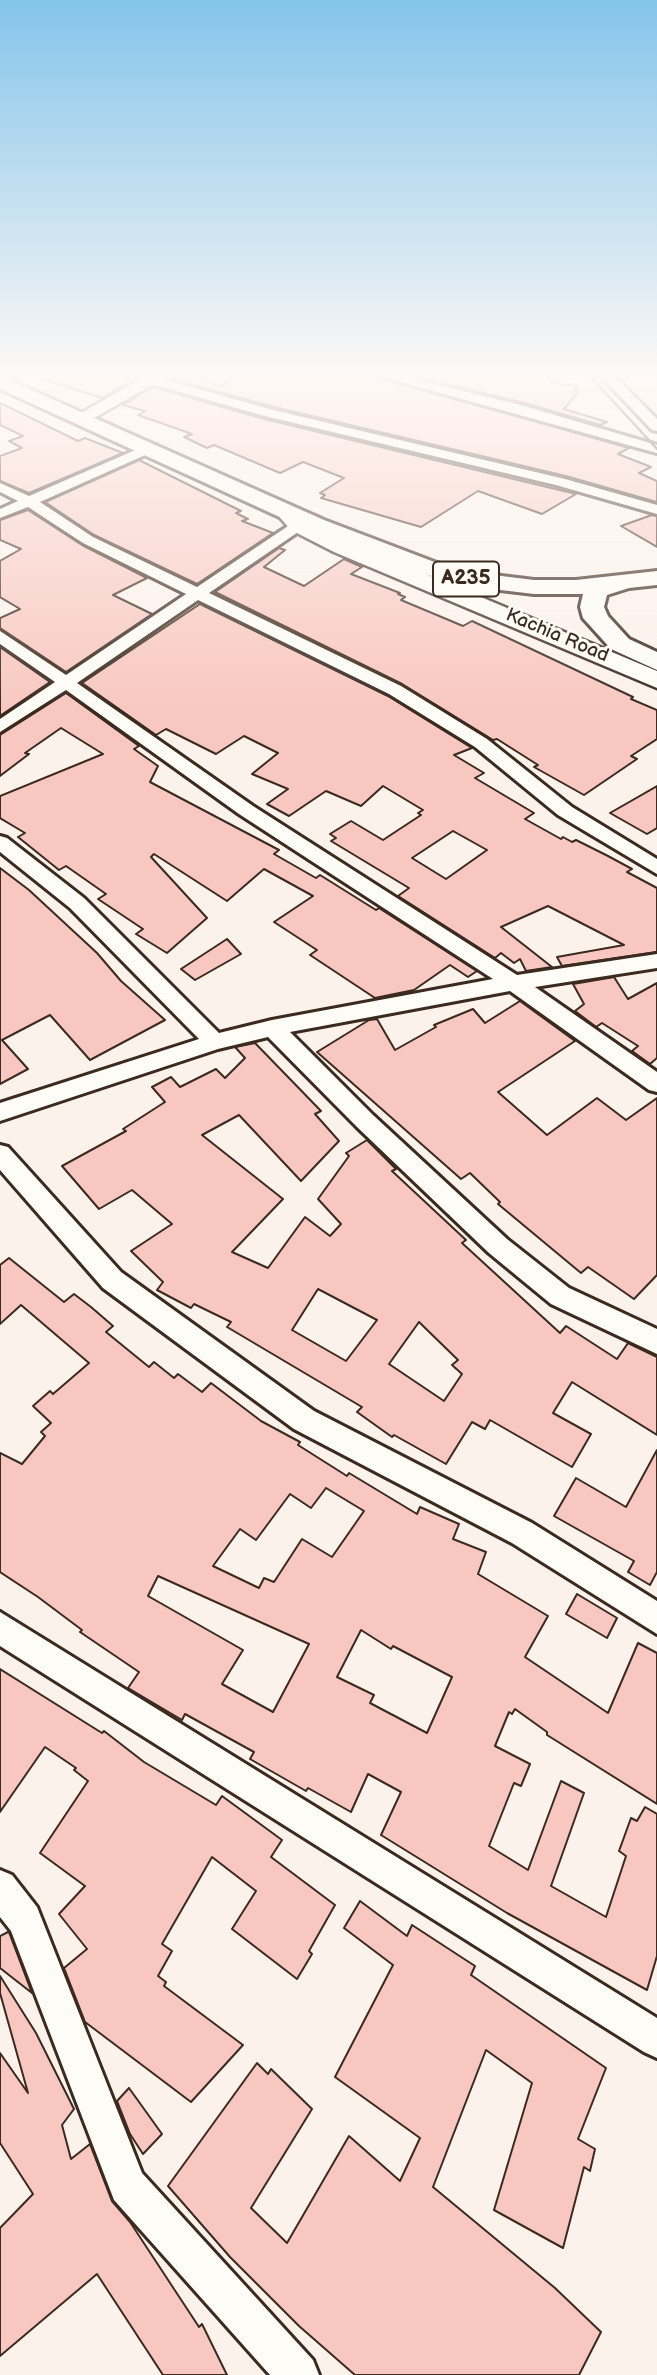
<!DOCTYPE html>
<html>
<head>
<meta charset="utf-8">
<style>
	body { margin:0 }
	canvas { display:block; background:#fcf2ec }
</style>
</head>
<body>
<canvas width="657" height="2375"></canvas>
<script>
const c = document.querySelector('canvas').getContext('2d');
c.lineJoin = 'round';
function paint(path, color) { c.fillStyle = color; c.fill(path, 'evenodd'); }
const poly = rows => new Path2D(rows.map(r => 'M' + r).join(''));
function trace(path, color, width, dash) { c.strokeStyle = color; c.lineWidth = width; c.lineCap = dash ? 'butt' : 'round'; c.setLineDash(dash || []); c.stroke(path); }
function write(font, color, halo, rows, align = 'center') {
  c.font = font + ' "Balsamiq Sans",sans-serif'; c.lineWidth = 6; c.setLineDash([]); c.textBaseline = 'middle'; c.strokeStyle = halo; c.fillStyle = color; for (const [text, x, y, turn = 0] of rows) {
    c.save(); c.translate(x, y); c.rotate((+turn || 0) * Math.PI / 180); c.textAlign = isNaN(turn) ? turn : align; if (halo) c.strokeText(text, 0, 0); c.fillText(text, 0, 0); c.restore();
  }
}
const building = poly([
	[43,375,142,375,102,398,42,379,43,375],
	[178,375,190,375,220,387,235,375,373,375,629,448,618,454,651,467,639,473,657,481,657,502,566,476,274,407,170,378,178,375],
	[409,375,559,375,551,382,577,386,574,390,579,391,564,409,607,422,600,425,525,403,409,375],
	[153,387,264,419,576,494,542,514,478,491,421,527,321,498,325,495,320,493,344,478,303,462,280,473,214,445,207,448,184,437,192,434,138,415,145,411,123,405,153,387],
	[0,403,78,441,85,438,123,453,29,493,0,481,0,456,22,448,9,441,23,436,0,425,0,403],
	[139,460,241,511,236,513,248,519,242,521,273,533,197,584,94,535,45,502,139,460],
	[28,510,82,545,147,578,113,595,152,614,66,672,0,628,0,618,20,609,0,597,0,561,21,549,0,540,0,520,28,510],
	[652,515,657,516,657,547,621,526,652,515],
	[279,548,285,550,264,567,304,586,344,559,362,567,351,574,400,593,398,594,405,597,401,600,463,626,472,621,633,697,631,699,657,710,657,739,631,756,637,759,584,795,534,767,538,765,497,739,493,740,402,684,215,592,279,548],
	[200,604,388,696,472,748,454,755,484,773,475,778,534,813,525,819,561,839,563,837,572,842,576,840,608,856,632,869,627,872,657,888,657,952,562,966,557,957,624,945,548,906,501,927,552,967,526,971,520,959,514,963,501,953,495,958,398,896,409,888,331,841,336,838,330,834,351,821,383,840,421,815,418,813,423,810,383,786,361,806,326,791,289,816,267,804,288,789,252,774,278,753,244,736,216,754,166,729,156,735,82,683,200,604],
	[453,831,487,850,446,879,412,858,453,831],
	[0,647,50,682,0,716,0,647],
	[66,693,139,746,134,749,158,766,150,782,279,850,274,854,316,878,320,875,376,910,379,908,477,971,468,977,450,965,414,990,375,998,310,955,317,950,274,922,313,896,264,869,227,901,154,854,151,857,207,918,167,953,136,934,143,929,98,899,106,894,66,866,59,870,18,837,25,833,0,818,0,796,103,754,61,728,25,753,29,754,0,776,0,735,66,693],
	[657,786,657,828,647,834,610,813,657,786],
	[0,868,29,890,97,953,121,981,165,1020,90,1060,50,1015,2,1040,28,1069,0,1084,0,868],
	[227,939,241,954,195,980,181,969,227,939],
	[614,977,628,999,657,983,657,1058,650,1064,632,1051,638,1046,602,1023,596,1027,575,1011,584,1004,573,984,614,977],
	[520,1001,575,1041,498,1092,547,1135,597,1098,626,1120,657,1098,657,1275,634,1299,588,1267,581,1273,498,1204,500,1202,470,1173,461,1179,317,1052,369,1020,377,1019,395,1050,436,1027,434,1025,473,1009,485,1023,520,1001],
	[255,1043,321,1111,315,1114,339,1141,301,1181,239,1115,202,1135,283,1199,232,1252,268,1268,305,1217,330,1236,341,1224,318,1199,349,1156,346,1153,367,1140,396,1169,392,1171,466,1240,462,1243,560,1333,566,1326,617,1359,628,1343,657,1357,657,1435,572,1382,553,1413,591,1434,572,1467,490,1420,485,1429,472,1422,446,1464,394,1435,392,1437,357,1412,362,1407,227,1327,231,1322,194,1304,191,1308,157,1290,163,1282,131,1251,172,1224,132,1190,99,1209,62,1166,126,1131,123,1129,165,1102,152,1087,171,1077,180,1087,216,1069,225,1078,245,1058,235,1047,255,1043],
	[318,1289,377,1320,346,1361,292,1330,318,1289],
	[419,1322,458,1360,452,1365,462,1374,444,1401,389,1364,419,1322],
	[9,1258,64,1302,74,1294,91,1307,113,1326,106,1332,149,1367,154,1362,174,1378,178,1374,202,1392,211,1383,261,1421,300,1442,298,1445,347,1476,349,1473,417,1514,420,1507,459,1524,453,1539,486,1552,478,1574,548,1616,525,1657,608,1713,638,1643,657,1653,657,1804,547,1735,547,1732,515,1709,512,1714,509,1712,495,1746,530,1764,521,1786,514,1783,489,1846,528,1870,561,1781,584,1793,551,1886,606,1917,626,1856,619,1851,631,1818,637,1821,645,1807,657,1814,657,1956,647,1990,507,1913,381,1835,401,1792,368,1774,351,1812,308,1788,306,1791,250,1759,254,1752,185,1714,182,1720,128,1688,139,1672,80,1632,82,1630,38,1597,0,1572,0,1453,22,1464,45,1436,41,1432,51,1423,33,1406,50,1391,53,1394,89,1363,21,1305,0,1324,0,1265,9,1258],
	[326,1488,364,1511,332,1557,302,1539,274,1582,264,1578,259,1588,213,1566,240,1529,256,1540,290,1494,311,1508,326,1488],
	[158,1576,309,1644,273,1712,222,1684,243,1650,148,1596,158,1576],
	[361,1630,391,1649,393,1646,452,1677,427,1733,370,1703,374,1695,337,1677,361,1630],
	[657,1450,657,1572,650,1585,628,1572,634,1561,554,1516,576,1478,626,1507,657,1450],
	[577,1594,617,1618,607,1638,566,1614,577,1594],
	[0,1669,102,1733,104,1731,144,1762,216,1805,222,1796,282,1840,271,1857,335,1905,309,1951,312,1954,297,1979,232,1929,256,1891,212,1857,162,1944,172,1951,158,1976,166,1982,164,1986,243,2045,191,2102,85,2022,64,1968,87,1949,59,1914,85,1886,40,1853,88,1781,74,1770,76,1768,45,1747,0,1812,0,1669],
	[360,1901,407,1936,412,1925,475,1966,471,1975,606,2068,578,2139,595,2149,590,2171,584,2167,563,2248,494,2210,532,2083,486,2050,433,2187,555,2288,601,2332,579,2375,355,2375,299,2326,230,2257,168,2186,257,2063,268,2074,271,2069,312,2109,251,2208,287,2243,349,2136,400,2181,420,2138,335,2077,393,1965,344,1928,360,1901],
	[8,1932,9,1932,32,1993,0,1968,0,1936,8,1932],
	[0,1976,36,2033,74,2109,62,2125,71,2159,90,2144,112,2201,130,2222,199,2327,202,2324,227,2375,163,2375,97,2274,0,2356,0,2228,33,2194,0,2143,0,2053,28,2093,0,1993,0,1976],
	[129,2088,162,2134,143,2154,130,2134,117,2101,129,2088]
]);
paint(building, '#f8c8c0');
trace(building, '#3b2a1e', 2);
const street = poly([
	[375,375,397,375,524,406,657,445,657,453,375,375],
	[600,375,613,375,657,419,657,431,652,430,600,375],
	[152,376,273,410,565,479,657,505,657,514,556,485,265,416,148,383,148,377,152,376],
	[147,445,152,446,152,452,40,502,93,537,197,587,294,522,304,522,306,525,304,528,209,593,401,686,487,739,572,807,657,859,657,874,558,815,475,747,389,694,198,600,77,683,253,806,517,975,657,954,657,968,535,987,657,1072,657,1092,649,1090,510,991,290,1032,373,1115,507,1239,569,1288,657,1329,657,1354,551,1304,489,1253,357,1127,268,1037,218,1049,0,1121,0,1103,199,1039,70,908,0,852,0,836,7,838,84,898,219,1033,272,1020,493,979,239,814,66,690,0,732,0,719,55,682,0,644,0,631,66,675,186,594,83,543,28,507,0,518,0,509,18,501,0,492,0,483,29,496,147,445],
	[0,1145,8,1147,121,1272,314,1411,532,1523,657,1601,657,1634,512,1543,294,1429,103,1288,0,1170,0,1145],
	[0,1612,657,2018,657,2058,644,2052,0,1646,0,1612],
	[0,1870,12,1875,37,1907,142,2173,313,2360,319,2375,270,2375,114,2200,11,1931,0,1917,0,1870]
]);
const secondary = poly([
	[148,375,169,375,96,417,90,418,81,413,148,375]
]);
const primary = poly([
	[286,505,294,507,307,520,350,542,657,671,657,688,334,552,291,530,275,512,278,507,286,505]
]);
const highway = poly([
	[0,376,324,520,437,563,469,572,534,580,576,580,657,571,657,585,629,588,607,595,604,607,608,616,629,639,657,652,657,670,611,649,583,618,580,607,583,594,534,594,467,586,421,573,308,530,0,389,0,376]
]);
trace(street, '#3b2a1e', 6);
trace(secondary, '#3b2a1e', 5);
trace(primary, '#3b2a1e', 5);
trace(highway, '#3b2a1e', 6);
paint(street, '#fdfcf7');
paint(secondary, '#fdfcf7');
paint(primary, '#fdfcf7');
paint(highway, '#fdfcf7');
trace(poly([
	[589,375,657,449]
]), '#3b2a1e', 2.5);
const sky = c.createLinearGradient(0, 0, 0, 708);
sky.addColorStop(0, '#84c4ea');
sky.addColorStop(0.53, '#fef9f6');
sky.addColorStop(1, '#fef9f600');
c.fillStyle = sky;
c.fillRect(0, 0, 657, 708);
write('19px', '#3b2a1e', '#fdfcf7', [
	["Kachia Road",557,636,23]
]);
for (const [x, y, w] of [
	[466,579,66]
]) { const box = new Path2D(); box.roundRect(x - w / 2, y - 17.5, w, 35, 5); c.fillStyle = '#fdfcf7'; c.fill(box); trace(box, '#3b2a1e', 2); }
write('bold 21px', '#3b2a1e', null, [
	["A235",466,579]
]);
</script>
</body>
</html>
